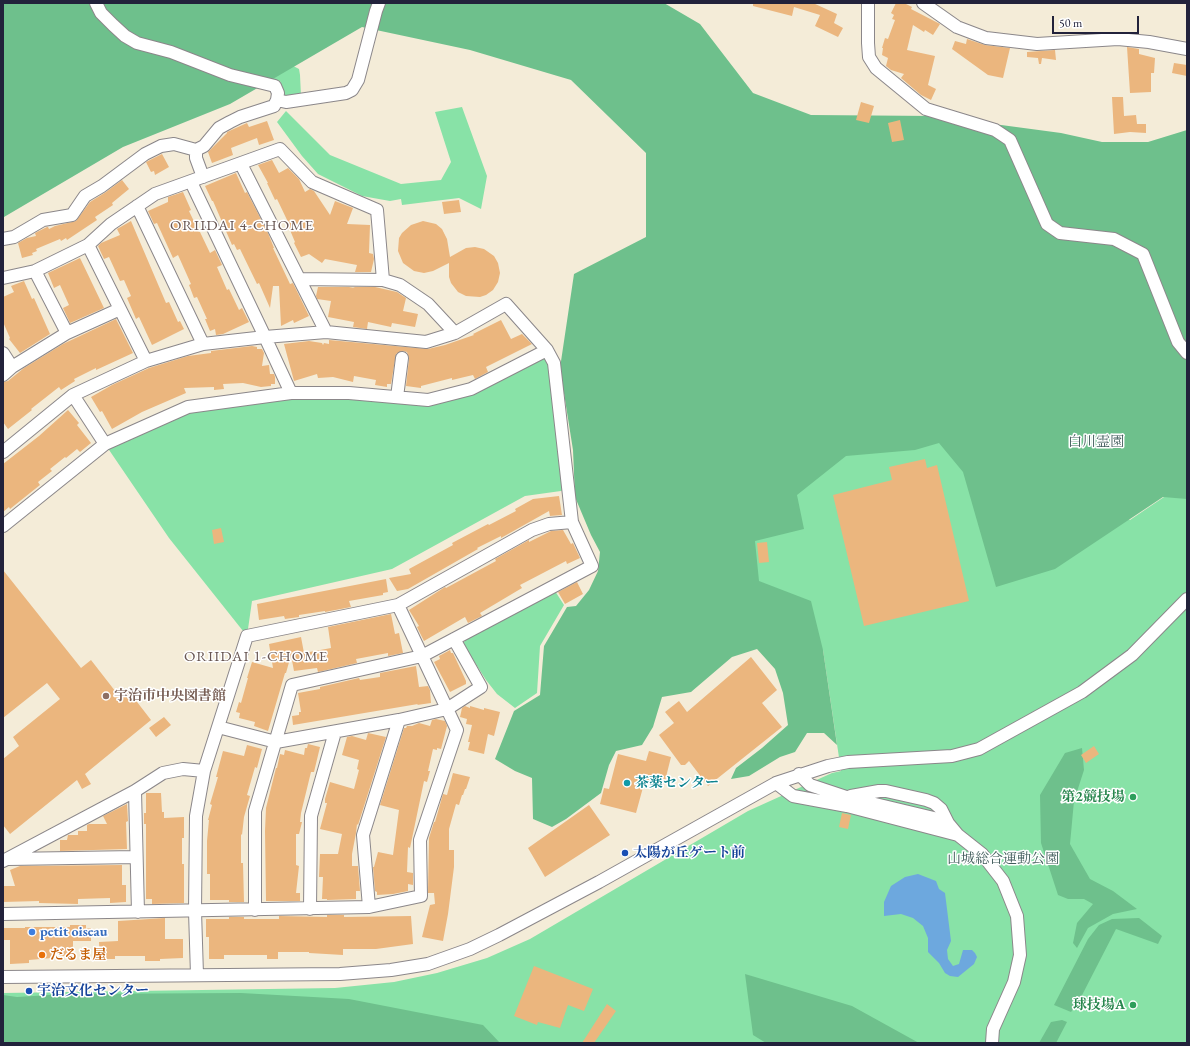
<!DOCTYPE html>
<html>
<head>
<meta charset="utf-8">
<style>
	body { margin:0 }
	#map { position:relative; width:1190px; height:1046px; overflow:hidden; background:#f4ecd8; font-family:"EB Garamond",serif }
	canvas { display:block }
	.frame { position:absolute; inset:0; border:4px solid #22223b; pointer-events:none }
	.scale { position:absolute; left:1052px; top:16px; width:87px; height:18px; box-sizing:border-box; border:2px solid #22223b; border-top:0; padding-left:5px; font-size:12px; line-height:14px; white-space:nowrap; color:#22223b; -webkit-text-stroke:3px #fff; paint-order:stroke }
</style>
</head>
<body>
<div id="map">
<canvas width="1190" height="1046"></canvas>
<div class="frame"></div>
<div class="scale">50 m</div>
</div>
<script>
const c = document.querySelector('canvas').getContext('2d');
c.lineJoin = 'round';
function paint(path, color) { c.fillStyle = color; c.fill(path, 'evenodd'); }
const poly = rows => new Path2D(rows.map(r => 'M' + r).join(''));
function trace(path, color, width, dash) { c.strokeStyle = color; c.lineWidth = width; c.lineCap = dash ? 'butt' : 'round'; c.setLineDash(dash || []); c.stroke(path); }
function write(font, color, halo, rows, align = 'center') {
  c.font = font + ' "EB Garamond","Noto Serif JP",serif'; c.lineWidth = 3; c.setLineDash([]); c.textBaseline = 'middle'; c.strokeStyle = halo; c.fillStyle = color; for (const [text, x, y, turn = 0] of rows) {
    c.save(); c.translate(x, y); c.rotate((+turn || 0) * Math.PI / 180); c.textAlign = isNaN(turn) ? turn : align; if (halo) c.strokeText(text, 0, 0); c.fillText(text, 0, 0); c.restore();
  }
}
paint(poly([
	[197,40,276,57,299,69,300,75,301,96,284,98,280,81,274,80],
	[462,107,487,176,481,209,459,198,402,205,401,199,390,201,362,196,318,174,302,156,277,122,286,111,330,155,401,184,441,180,451,162,435,112],
	[547,350,568,490,525,496,392,569,252,601,247,636,169,538,105,444,188,407,291,393,429,400,471,389],
	[789,354,1130,520,1164,497,1187,489,1187,1043,3,1043,3,993,335,988,394,982,437,973,487,958,530,939,748,811,832,773,841,771,823,650,711,620],
	[555,591,564,605,540,646,537,693,515,708,497,694,486,680,463,644,467,637]
]), '#88e2a7');
paint(poly([
	[3,3,664,3,700,24,753,93,811,115,934,116,1061,133,1102,142,1148,142,1187,130,1187,499,1163,497,1055,569,996,587,963,472,939,443,915,450,846,456,797,495,804,529,755,541,759,581,811,601,823,650,837,745,824,733,807,733,795,752,780,757,749,776,731,779,736,768,762,748,788,725,783,693,775,669,757,649,732,657,691,692,662,697,653,727,642,745,616,751,609,765,601,793,566,819,552,827,533,819,532,778,515,771,495,759,514,711,540,695,544,646,567,607,576,606,589,590,598,571,600,552,591,535,575,497,573,450,560,368,574,274,646,237,646,153,571,80,470,50,362,27,230,104,123,147,4,217],
	[1082,748,1084,770,1074,801,1070,844,1090,879,1113,891,1137,909,1113,914,1088,928,1077,948,1073,943,1077,923,1093,904,1084,899,1068,899,1058,895,1041,843,1040,795,1065,753],
	[1139,918,1162,936,1158,944,1116,929,1079,1001,1071,1012,1054,1005,1088,939,1099,925,1112,919],
	[745,974,852,1006,919,1043,766,1043,753,1035],
	[241,993,349,999,483,1025,500,1043,3,1043,3,995,17,997,66,994],
	[1062,1020,1067,1022,1056,1043,1039,1043,1051,1022]
]), '#6ec08c');
paint(poly([
	[918,874,936,881,939,889,945,893,951,941,947,950,948,959,953,966,959,964,963,950,972,950,975,953,977,957,974,964,958,977,950,976,945,973,939,963,928,952,928,938,923,926,913,918,901,914,884,916,884,902,891,886,905,877]
]), '#6da8de');
paint(poly([
	[753,3,813,3,837,14,834,23,843,28,838,37,815,26,820,15,794,7,792,16,753,6],
	[896,3,904,3,912,7,911,9,940,24,933,35,925,30,924,32,913,25,907,50,935,56,928,85,936,89,931,100,921,95,901,78,904,74,891,70,886,66,888,58,882,55,883,48,882,48,885,38,888,39,895,20,892,19,894,15,891,13],
	[967,39,985,45,1010,48,1003,78,988,75,952,49,955,41,966,44],
	[1127,47,1139,49,1139,54,1155,58,1154,73,1151,73,1151,92,1130,93],
	[1055,50,1056,60,1042,58,1041,64,1039,64,1038,58,1027,57,1027,52],
	[1174,63,1187,65,1187,76,1172,73],
	[1112,97,1123,97,1124,116,1136,115,1137,124,1146,124,1146,133,1130,132,1114,134],
	[861,102,874,106,869,123,856,120],
	[900,120,904,140,892,142,888,123],
	[267,121,274,140,259,145,257,138,231,148,233,155,212,163,208,152,227,133,227,132,247,123,249,127],
	[162,154,169,167,155,175,154,171,151,172,146,162],
	[272,160,279,173,288,168,299,179,305,192,310,189,314,191,330,215,335,201,353,208,347,224,370,225,369,253,373,254,374,259,371,272,355,272,357,265,325,259,322,263,309,254,301,257,294,243,295,242,287,223,288,222,277,199,275,200,267,183,268,183,258,165],
	[236,173,245,193,247,192,268,233,274,248,273,248,290,284,293,283,309,316,294,323,293,320,281,326,279,286,273,286,270,308,259,283,257,284,240,249,237,250,234,244,232,245,213,201,212,201,205,186],
	[122,180,129,189,112,203,113,205,95,217,97,220,67,240,66,238,61,241,60,239,36,249,37,251,32,253,33,255,22,258,18,243,27,238,36,236,35,233,47,227,48,227,49,229,55,226,76,221,90,202,106,192],
	[183,192,191,210,189,211,199,232,200,232,210,253,215,250,222,265,217,267,227,290,229,289,239,310,242,308,249,322,223,334,216,335,215,329,210,331,205,319,207,319,197,297,194,298,189,285,191,284,178,255,173,258,157,223,154,224,148,211,168,202,168,197],
	[459,200,461,212,444,214,442,202],
	[131,221,166,303,169,302,178,322,180,321,184,329,152,345,139,317,136,319,127,298,131,296,124,280,120,281,109,257,104,259,98,246,101,243,120,235,117,229],
	[423,221,436,224,442,229,447,239,450,257,466,248,475,247,484,249,494,256,498,263,500,273,498,282,493,290,486,295,480,297,466,296,458,292,451,283,449,277,449,263,433,271,424,273,414,271,403,263,398,251,399,238,402,233,411,225],
	[80,258,104,308,70,323,63,308,69,305,60,285,54,288,48,273],
	[24,281,32,299,34,298,50,334,20,353,9,339,10,338,3,322,3,297,14,292,11,286],
	[318,287,349,287,355,288,353,287,375,287,397,292,406,298,403,311,418,314,415,327,392,323,391,327,368,322,367,329,353,327,354,322,328,317,331,301,317,299,316,296],
	[116,319,133,353,96,370,96,368,74,379,75,381,61,390,59,387,31,409,32,410,8,429,3,422,3,382,8,381,24,368,63,344],
	[501,320,511,339,522,334,532,344,486,367,488,372,475,379,473,375,452,380,452,378,421,386,421,388,406,386,409,359,407,352,403,351,396,354,391,384,387,384,387,387,375,385,376,380,354,376,353,382,333,377,318,378,317,374,294,381,284,344,309,341,322,343,323,345,324,343,329,344,329,340,428,349,445,345,474,335,473,334],
	[252,346,257,347,257,349,262,349,264,353,262,366,269,365,270,374,274,374,275,377,275,384,271,384,271,386,261,387,243,383,223,384,224,389,214,390,214,387,184,388,186,393,142,412,112,429,102,411,100,412,91,397,112,385,149,368,188,356,211,353,211,351],
	[68,410,79,423,77,425,91,443,80,452,77,449,66,458,65,457,50,469,52,471,38,482,40,485,10,509,9,507,3,512,3,464,39,436],
	[925,459,927,468,937,465,969,601,864,626,833,495,892,480,889,467],
	[559,496,562,515,550,516,549,511,501,538,501,536,477,548,478,549,408,589,397,591,389,578,411,574,409,569,453,545,452,543,488,524,489,525,516,511,515,509,533,499],
	[221,528,224,542,214,544,212,530],
	[563,530,571,544,573,543,580,558,567,564,566,561,520,585,522,588,480,613,482,616,468,623,465,617,424,641,417,627,419,626,409,610,445,587,446,588,496,561,495,559,529,540,529,542,551,531],
	[767,542,769,562,759,563,757,543],
	[3,570,81,668,91,660,119,696,127,689,151,720,85,774,91,784,82,789,77,780,10,834,3,825,3,759,19,746,13,737,60,699,47,683,3,718],
	[386,579,388,592,383,593,383,595,349,601,351,607,325,612,325,611,299,615,299,617,285,619,284,616,259,620,257,604],
	[577,582,583,594,565,604,558,592],
	[391,614,395,634,399,633,403,653,388,656,388,653,356,659,357,663,318,672,317,668,294,671,291,655,286,673,285,673,268,731,254,726,255,722,239,718,240,713,236,712,239,702,241,703,248,678,247,678,252,662,273,668,269,644,301,637,304,653,331,648,328,627],
	[450,650,451,653,453,653,466,681,466,684,450,692,434,662,440,659,439,656],
	[751,657,777,690,762,703,782,727,708,786,689,761,685,765,681,765,659,735,674,723,665,712,679,701,687,712],
	[416,666,419,687,428,686,430,690,431,703,417,705,418,704,293,725,292,716,299,715,299,712,301,712,298,693,320,689,320,687,359,678,360,680,380,677,380,673],
	[465,706,470,708,470,706,484,710,484,708,500,712,494,736,488,734,484,754,468,750,470,742,468,742,472,725,466,724,467,719,460,717,462,708],
	[164,717,171,725,156,737,149,728],
	[436,719,445,721,447,726,441,749,437,748,437,750,433,749,428,771,430,771,427,782,424,781,410,848,408,847,407,872,413,873,413,885,408,884,408,891,393,894,377,895,377,892,375,891,373,867,374,867,378,852,393,855,399,810,380,805,404,728,406,728,407,726,412,726,419,723,430,726,432,720],
	[368,733,386,737,358,825,357,824,356,833,352,854,352,866,358,866,360,891,356,891,356,899,327,900,327,899,322,899,323,877,319,877,320,854,338,854,342,834,320,829,327,803,325,803,325,799,330,782,354,789,359,770,357,769,359,760,342,755,347,737,352,736,366,740],
	[308,744,320,747,314,772,311,772,301,813,300,822,302,822,299,834,296,834,296,865,299,866,296,893,300,893,300,901,266,901,265,831,266,808,276,768,277,768,280,754,284,755,285,750,304,755,305,748,307,748],
	[247,745,262,749,257,768,255,767,247,795,250,796,244,817,242,835,241,834,241,863,243,863,244,902,229,902,229,900,210,900,210,874,207,874,207,841,209,820,208,820,212,805,210,804,218,777,216,777,223,751,244,756],
	[1094,746,1099,754,1086,763,1081,755],
	[649,751,671,757,664,785,645,780,636,813,600,804,604,788,609,789,618,754,646,761],
	[453,773,470,777,466,789,465,789,463,795,462,795,459,805,456,804,449,829,449,850,454,850,454,867,448,914,443,941,422,937,430,905,435,904,434,893,428,893,429,838,434,822,435,822,443,794,447,795],
	[146,793,161,793,162,812,164,812,164,818,184,817,184,838,182,838,182,864,184,864,184,903,152,904,152,899,146,899,146,824,144,824,144,813,146,813],
	[127,804,128,821,126,822,127,849,60,851,60,840,67,840,68,835,78,835,78,831,87,831,87,825,89,824,107,824,103,816],
	[589,805,610,835,545,877,528,848],
	[842,813,851,815,848,829,839,827],
	[122,865,122,885,126,885,126,902,110,903,110,898,78,899,78,904,39,903,39,901,3,902,3,886,15,886,10,870,20,866],
	[327,915,344,915,344,917,411,916,413,944,376,949,343,949,343,955,309,953,309,952,278,952,278,959,267,959,267,955,224,955,224,959,209,959,209,937,206,937,206,919,229,919,229,917,244,917,244,919,279,919,279,916,327,917],
	[165,918,165,939,183,939,183,958,160,959,160,961,145,961,145,956,115,956,115,959,100,959,99,942,118,941,118,921],
	[70,925,86,925,86,929,91,928,91,941,73,941,73,956,52,956,52,958,29,960,29,963,10,964,10,940,3,940,3,928,25,928,25,927,70,927],
	[534,966,593,989,584,1011,568,1005,560,1028,538,1022,537,1025,514,1016],
	[607,1004,616,1011,594,1043,582,1043]
]), '#ebb67e');
const minor = poly([
	[868,3,868,43,869,57,876,68,926,109,995,130,1010,140,1047,224,1060,233,1114,239,1143,254,1178,342,1187,353],
	[923,3,957,27,986,38,1037,44,1118,39,1149,42,1187,49],
	[277,100,286,102,346,93,352,90,358,80,376,11,379,3],
	[196,150,196,158,203,177],
	[241,164,326,332],
	[191,182,265,337,291,393],
	[137,206,203,344],
	[3,239,14,237,43,220,72,215,85,196,102,186,145,154,161,146,174,144,196,150,204,146,219,128,230,122,240,117,274,106,277,100,278,93,275,86,230,75,171,52,137,43,125,36,113,25,101,13,96,3],
	[88,245,146,361],
	[35,271,67,333],
	[3,278,35,271,88,245,111,224,155,194,280,149,312,182,377,210,383,280],
	[299,279,383,280,400,285,428,304,455,333],
	[3,353,12,367],
	[3,375,12,367,67,333,120,309],
	[73,395,105,444],
	[397,397,402,358],
	[3,452,73,395,146,361,203,344,265,337,326,332,426,342,455,333,506,304,547,350,554,363,572,522,592,566,422,656,292,685,255,811,255,910],
	[3,526,105,444,188,407,291,393,349,393,428,400,471,389,547,350],
	[218,727,276,742,399,720,447,709,481,687,454,639],
	[799,774,810,785,846,797,938,819,948,823,958,835,982,854,1003,881,1017,916,1020,955,1014,982,993,1029,992,1043],
	[776,783,793,796,847,806,958,835],
	[135,791,138,912],
	[851,796,879,791,886,791,926,800,934,803,941,809,948,823],
	[8,859,136,857],
	[3,861,135,791,163,773,183,769,204,771],
	[369,907,363,835,399,720],
	[310,909,311,816,335,732],
	[3,914,369,907,421,896,420,840,457,730,398,605],
	[197,975,195,911,196,816,204,771,247,636,398,605,532,530,549,524,572,522],
	[3,977,340,974,391,970,428,964,470,949,499,935,599,882,776,783,828,766,848,762,952,756,979,749,1082,692,1132,655,1187,599]
]);
trace(minor, '#8b878a', 14);
trace(minor, '#fff', 12);
for (const [x, y, r, color] of [
	[106,696,4,"#8d6e63"],
	[627,783,4,"#0f9aa8"],
	[1133,797,4,"#2e9e5b"],
	[625,853,4,"#1a4fb4"],
	[32,932,4,"#3f7fe0"],
	[42,955,4,"#e8710a"],
	[29,991,4,"#1a4fb4"],
	[1133,1005,4,"#2e9e5b"]
]) { const dot = new Path2D(); dot.arc(x, y, r, 0, 2 * Math.PI); c.fillStyle = color; c.fill(dot); trace(dot, '#fff', 1.5); }
write('14px', '#415c5b', '#fff', [
	["白川霊園",1096,442],
	["山城総合運動公園",1003,859]
]);
write('bold 14px', '#785e54', '#fff', [
	["宇治市中央図書館",114,696]
], 'left');
write('bold 14px', '#0d838f', '#fff', [
	["茶薬センター",635,783]
], 'left');
write('bold 14px', '#27864d', '#fff', [
	["第2競技場",1125,797],
	["球技場A",1125,1005]
], 'right');
write('bold 14px', '#164399', '#fff', [
	["太陽が丘ゲート前",633,853],
	["宇治文化センター",37,991]
], 'left');
write('bold 14px', '#366cbe', '#fff', [
	["petit oiseau",40,932]
], 'left');
write('bold 14px', '#c56008', '#fff', [
	["だるま屋",50,955]
], 'left');
c.letterSpacing = '1px';
write('15px', '#685652', '#fff', [
	["ORIIDAI 4-CHOME",242,226],
	["ORIIDAI 1-CHOME",256,657]
]);
c.letterSpacing = '0px';
</script>
</body>
</html>
